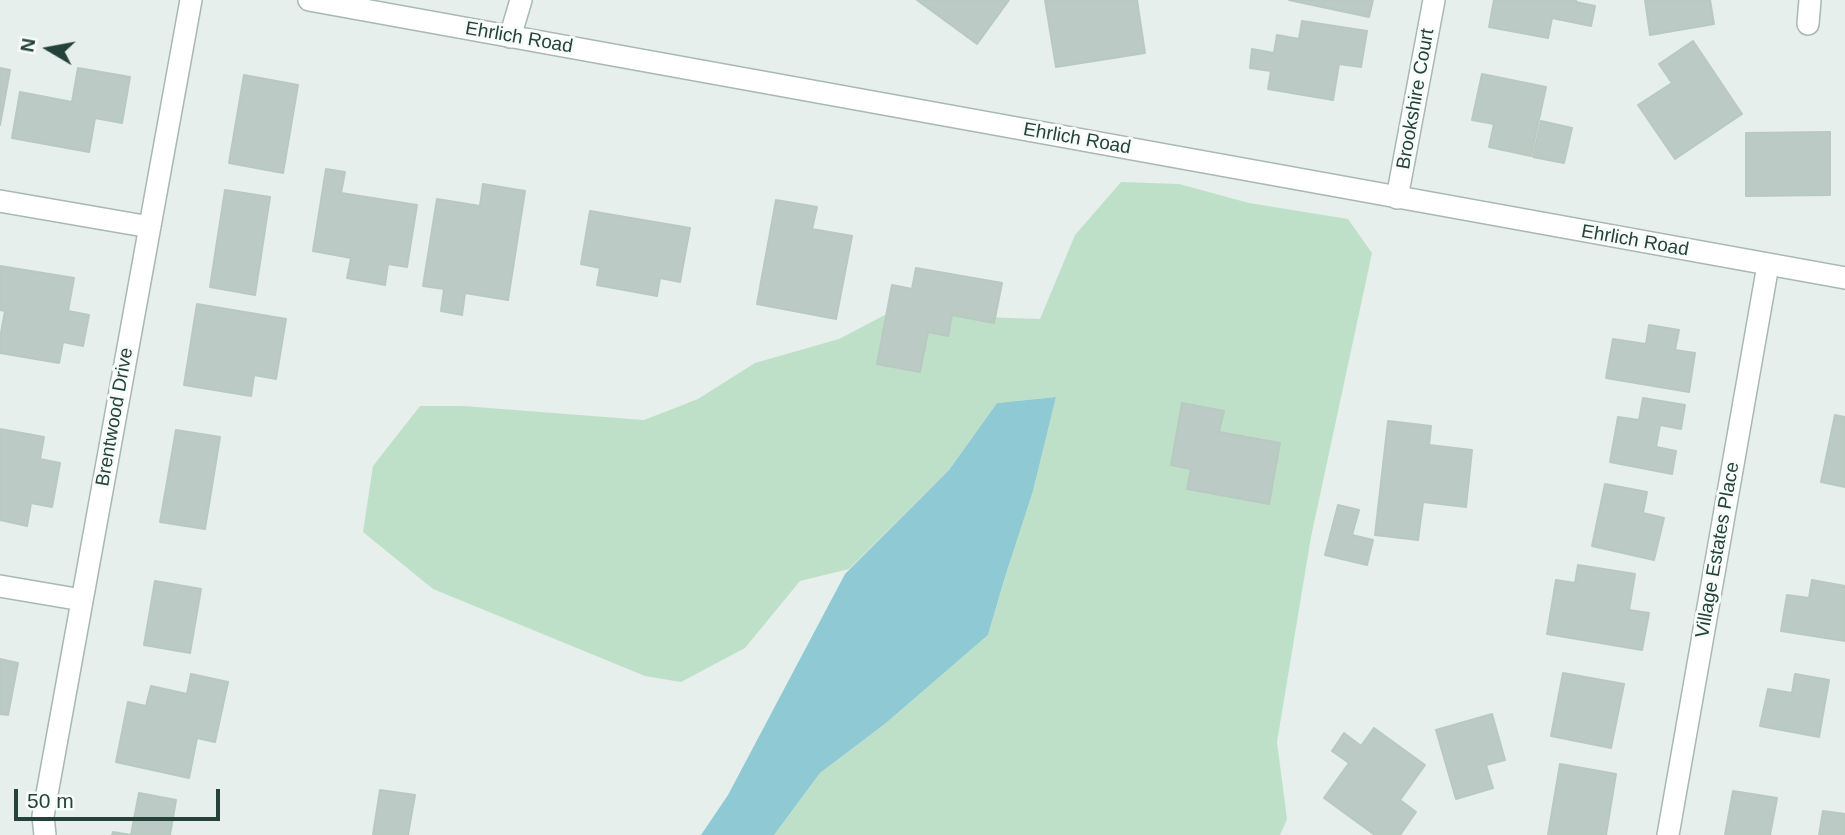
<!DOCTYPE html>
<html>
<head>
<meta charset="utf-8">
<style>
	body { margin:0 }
	#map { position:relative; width:1845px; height:835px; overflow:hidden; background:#e6efeb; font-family:Arial,sans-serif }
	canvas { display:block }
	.north { position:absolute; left:14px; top:14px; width:70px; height:70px; -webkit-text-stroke:5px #f7fbf9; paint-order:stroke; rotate:280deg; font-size:19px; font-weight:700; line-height:28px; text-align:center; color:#24423a }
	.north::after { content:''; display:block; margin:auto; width:24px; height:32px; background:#24423a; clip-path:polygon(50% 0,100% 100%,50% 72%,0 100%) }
	.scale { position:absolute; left:14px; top:789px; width:206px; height:32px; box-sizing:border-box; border:4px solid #24423a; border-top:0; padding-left:9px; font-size:21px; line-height:24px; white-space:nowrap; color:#24423a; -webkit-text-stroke:5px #f7fbf9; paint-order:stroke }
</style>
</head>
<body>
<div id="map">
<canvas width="1845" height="835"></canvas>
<div class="north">N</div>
<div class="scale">50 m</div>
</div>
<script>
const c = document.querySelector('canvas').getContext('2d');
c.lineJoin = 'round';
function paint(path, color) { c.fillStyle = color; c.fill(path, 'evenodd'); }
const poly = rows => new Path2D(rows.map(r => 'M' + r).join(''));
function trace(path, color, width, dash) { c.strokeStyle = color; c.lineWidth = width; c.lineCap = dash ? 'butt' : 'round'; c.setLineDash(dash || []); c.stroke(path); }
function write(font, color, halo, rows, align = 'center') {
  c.font = font + ' Arial,sans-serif'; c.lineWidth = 6; c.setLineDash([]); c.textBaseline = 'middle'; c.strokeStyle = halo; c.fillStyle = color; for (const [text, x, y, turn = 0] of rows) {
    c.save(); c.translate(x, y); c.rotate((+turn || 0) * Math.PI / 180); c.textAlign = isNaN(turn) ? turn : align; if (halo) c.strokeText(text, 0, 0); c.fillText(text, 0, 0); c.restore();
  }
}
paint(poly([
	[1121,182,1179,184,1249,203,1348,219,1372,253,1311,537,1277,742,1287,819,1280,835,774,835,820,773,886,723,988,635,1005,577,1033,491,1056,397,997,403,949,470,849,569,800,581,745,648,681,682,645,676,433,589,363,532,373,466,420,406,463,406,644,420,698,399,755,363,839,339,904,305,982,317,1040,319,1075,235]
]), '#bfe0c8');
paint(poly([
	[1056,397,1033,491,1005,577,988,635,886,723,820,773,774,835,701,835,728,795,845,574,949,470,997,403]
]), '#8ec9d4');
const building = poly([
	[917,0,1009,0,977,44,917,0],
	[1045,0,1137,0,1145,53,1056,67,1045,0],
	[1289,0,1373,0,1369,17,1289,0],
	[1494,0,1576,0,1576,2,1595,6,1591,26,1552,18,1548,38,1489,27,1494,0],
	[1645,0,1710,0,1714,24,1650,35,1645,0],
	[1302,21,1367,31,1361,67,1339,64,1333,100,1268,89,1271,71,1250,68,1252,49,1274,53,1277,35,1299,39,1302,21],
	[1693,41,1742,114,1675,159,1638,105,1672,83,1659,64,1693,41],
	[0,68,10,70,0,125,0,68],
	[78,68,130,77,122,123,95,118,89,152,12,138,20,92,72,102,78,68],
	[1482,74,1546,87,1531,156,1489,147,1494,124,1472,120,1482,74],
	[244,75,298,85,283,173,229,163,244,75],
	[1541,121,1572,128,1564,163,1533,157,1541,121],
	[1830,132,1830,195,1746,196,1746,133,1830,132],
	[326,169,345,172,341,193,417,205,407,267,388,264,385,285,347,278,351,258,313,251,326,169],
	[483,184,525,191,508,300,465,293,462,315,441,311,444,289,423,286,437,199,480,206,483,184],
	[225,190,270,197,255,295,210,287,225,190],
	[776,200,817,207,812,229,852,236,836,319,757,304,776,200],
	[590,211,690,228,680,282,660,278,657,296,597,285,600,268,581,264,590,211],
	[0,266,74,278,68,311,89,315,83,346,63,342,59,363,0,353,0,338,5,311,0,310,0,266],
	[916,268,1002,283,994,323,952,315,948,336,928,332,920,372,877,364,892,285,912,289,916,268],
	[197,304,286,319,276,379,254,375,251,396,184,385,197,304],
	[1649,325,1679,330,1675,350,1695,353,1689,392,1606,378,1613,339,1646,344,1649,325],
	[1643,398,1685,405,1681,429,1660,425,1656,447,1676,451,1672,474,1610,462,1618,417,1639,420,1643,398],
	[1182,403,1224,411,1219,432,1280,443,1269,504,1187,489,1191,469,1171,465,1182,403],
	[1835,415,1845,417,1845,487,1821,482,1835,415],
	[1388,421,1431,426,1429,445,1472,450,1466,507,1423,502,1418,540,1375,535,1388,421],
	[0,429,44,437,40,459,60,463,52,507,31,503,27,526,0,520,0,429],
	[176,430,220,437,205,529,160,522,176,430],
	[1605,484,1647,492,1643,513,1664,518,1654,560,1592,546,1605,484],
	[1338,505,1359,510,1352,535,1373,540,1367,565,1325,555,1338,505],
	[1578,565,1635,574,1629,610,1649,613,1642,650,1547,634,1556,580,1575,583,1578,565],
	[1812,580,1845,586,1845,641,1781,631,1787,595,1809,598,1812,580],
	[155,581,201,589,190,653,144,645,155,581],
	[0,659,18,663,8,715,0,714,0,659],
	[1563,673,1624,684,1611,748,1551,736,1563,673],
	[191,674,228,682,215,742,197,738,189,778,116,762,128,702,146,706,151,686,187,694,191,674],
	[1795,674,1829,680,1819,737,1760,726,1768,689,1792,693,1795,674],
	[1492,714,1505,760,1486,765,1493,788,1456,799,1436,730,1492,714],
	[1374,728,1425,765,1400,800,1416,812,1400,835,1375,835,1324,798,1349,763,1332,751,1344,733,1361,746,1374,728],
	[1560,764,1616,774,1606,835,1548,835,1560,764],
	[380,790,415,795,408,835,373,835,380,790],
	[1733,791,1777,798,1770,835,1725,835,1733,791],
	[139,793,176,800,170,835,112,835,113,832,131,835,139,793],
	[1823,811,1845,814,1845,835,1819,835,1823,811]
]);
paint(building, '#bbcac4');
trace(building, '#b8c9c2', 2);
const minor = poly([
	[309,0,1845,278],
	[1808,24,1810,0],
	[510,37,521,0],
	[1397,198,1434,0],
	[0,201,150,227],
	[0,586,82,600],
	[45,835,43,816,191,0],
	[1668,835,1768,265]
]);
trace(minor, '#a8b8b2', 24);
trace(minor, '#fff', 21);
write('19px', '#24423a', '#f7fbf9', [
	["Ehrlich Road",519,38,10],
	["Brookshire Court",1416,99,-80],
	["Ehrlich Road",1077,139,10],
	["Ehrlich Road",1635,241,10],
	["Brentwood Drive",115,417,-80],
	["Village Estates Place",1718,550,-80]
]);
</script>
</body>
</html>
